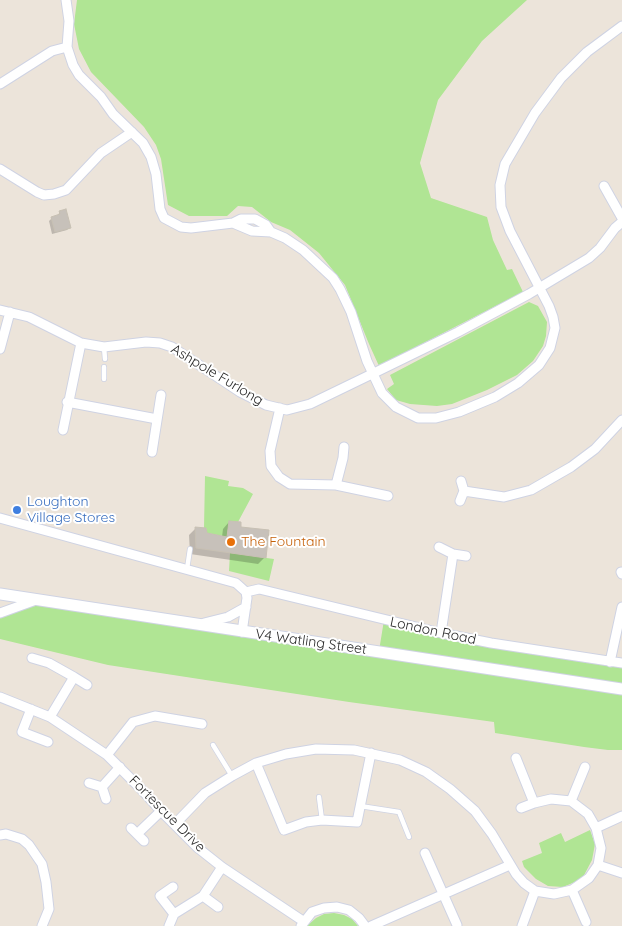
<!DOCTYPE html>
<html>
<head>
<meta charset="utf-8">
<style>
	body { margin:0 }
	canvas { display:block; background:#ece4da }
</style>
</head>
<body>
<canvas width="622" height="926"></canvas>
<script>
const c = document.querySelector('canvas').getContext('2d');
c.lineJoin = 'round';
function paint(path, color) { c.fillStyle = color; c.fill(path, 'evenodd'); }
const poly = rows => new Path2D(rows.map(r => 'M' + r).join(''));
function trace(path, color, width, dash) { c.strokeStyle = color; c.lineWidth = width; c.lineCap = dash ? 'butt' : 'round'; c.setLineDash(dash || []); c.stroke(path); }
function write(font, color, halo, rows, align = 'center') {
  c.font = font + ' Quicksand,sans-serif'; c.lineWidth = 4; c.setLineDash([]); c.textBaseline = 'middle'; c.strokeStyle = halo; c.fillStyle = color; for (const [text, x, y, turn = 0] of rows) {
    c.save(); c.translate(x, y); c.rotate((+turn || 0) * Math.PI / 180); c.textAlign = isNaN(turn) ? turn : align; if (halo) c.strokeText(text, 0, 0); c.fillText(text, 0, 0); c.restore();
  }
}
paint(poly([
	[77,0,527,0,482,41,438,100,420,163,431,198,487,217,493,240,507,270,512,269,523,292,379,366,369,344,345,285,319,253,290,230,271,222,252,207,238,206,227,216,189,216,168,205,161,159,156,145,144,127,91,72,79,49,74,24],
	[529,302,538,306,547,322,546,336,543,346,533,361,517,375,487,390,452,404,437,406,410,404,396,400,387,389,394,384,390,375],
	[205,476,229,481,228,486,243,488,253,494,238,522,229,521,227,537,207,533,206,528,204,528],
	[230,553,274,559,269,581,229,571],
	[36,600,379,651,384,620,622,663,622,750,608,750,584,747,495,733,494,722,349,702,108,665,0,639,0,613],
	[590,830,595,844,592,860,582,879,563,887,548,886,536,879,524,867,522,861,542,853,539,843,561,833,565,842],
	[334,913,344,915,352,919,358,926,307,926,316,918,324,914]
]), '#b0e594');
paint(poly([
	[60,212,70,227,67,230,52,234,49,221,52,218,57,216],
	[229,522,265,557,258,564,190,554,189,535,196,528,206,534,222,537,223,529]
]), '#0003');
const building = poly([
	[66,209,71,228,55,232,51,217,60,214,59,211,66,209],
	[229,521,241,522,241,527,269,530,266,558,196,548,195,527,206,528,207,533,227,537,229,521]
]);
paint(building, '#c7c1ba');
trace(building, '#c7c0b3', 1);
const lane = poly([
	[104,347,105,359],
	[104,379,104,367],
	[187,569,190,549],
	[213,745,232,776],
	[319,797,322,820],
	[360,806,399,812,409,837]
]);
const street = poly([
	[66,0,69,21,67,47,73,65,79,75,101,97,113,114,143,143,151,157,156,174,160,209,164,218,181,227,191,228,233,223,241,219,255,219,266,225,271,232],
	[0,84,52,51,67,47],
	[0,169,37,192,44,195,54,194,66,190,101,153,132,132],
	[604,186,622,218],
	[233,223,252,231,271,232,285,238,303,250,333,278,340,289,351,312,367,361,382,393,396,407,418,418,436,418,459,412,495,397,518,383,539,365,550,348,555,328,553,317,549,306,510,231,501,207,500,185,505,164,535,113,561,78,587,52,622,26],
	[0,310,29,317,81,343,104,347,146,342,160,343,172,347,240,392,266,405,287,410,310,404,374,373,458,332,529,294,589,258,600,248,615,228,622,222],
	[0,349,10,312],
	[67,402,157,419],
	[280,408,270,451,271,466,279,477,290,484,336,485,388,496],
	[63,430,81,343],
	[152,452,161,395],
	[336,485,343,458,344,447],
	[464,491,504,497,531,490,571,467,595,449,622,420],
	[460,501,464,491,461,481],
	[0,518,236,583,246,592,247,598,242,632],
	[439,547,453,554,441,633],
	[453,554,466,556],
	[621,572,622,574],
	[246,592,259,589,441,633,491,643,622,663],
	[0,613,36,600],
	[204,623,228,617,246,607],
	[32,658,49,663,74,677,50,717],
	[610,662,622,607],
	[74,677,87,685],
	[0,697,50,717,107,755,141,789,161,811,198,848,222,867,303,921],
	[31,709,22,732,48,742],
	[107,755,133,722,155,716,202,724],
	[516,758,534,803],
	[256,763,284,830,306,822,322,820,357,822,371,753],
	[89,783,102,787,106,799],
	[102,787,120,767],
	[571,801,585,767],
	[175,824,205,793,232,776,256,763,286,754,316,749,354,750,400,760,426,772,450,789,475,811,492,834,516,874,524,883,535,891,554,894,572,890,589,878,598,865,601,848,596,828,588,814,571,801,551,799,534,803,521,808],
	[131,828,144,841],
	[596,828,622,816],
	[137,834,161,811],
	[0,835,6,834,22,839,29,845,42,864,46,882,49,909,42,926],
	[425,853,457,925],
	[598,865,622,873],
	[173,887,160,896,174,914],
	[572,890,586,922],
	[203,896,218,907],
	[169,926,174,914,203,896,222,867],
	[301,926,312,912,324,908,337,907,349,910,359,918,365,926],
	[371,926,510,865],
	[522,926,535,891]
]);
const secondary = poly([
	[0,594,622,689]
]);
trace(lane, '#cfd3e3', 6);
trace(street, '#cfd3e3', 11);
trace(secondary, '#cfd3e3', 13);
trace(lane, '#fff', 4.5);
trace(street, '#fff', 9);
trace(secondary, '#fff', 11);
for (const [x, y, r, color] of [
	[17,510,5,"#3f7fe0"],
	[231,542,5,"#e8710a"]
]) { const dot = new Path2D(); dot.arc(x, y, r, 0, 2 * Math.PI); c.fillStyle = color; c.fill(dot); trace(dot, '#fff', 2); }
write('14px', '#292929', '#fff', [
	["Ashpole Furlong",217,375,31],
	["London Road",433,631,12],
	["V4 Watling Street",311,642,8],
	["Fortescue Drive",167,814,45]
]);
write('14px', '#366cbe', '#fff', [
	["Loughton",27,502],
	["Village Stores",27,518]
], 'left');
write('14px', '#c56008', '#fff', [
	["The Fountain",241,542]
], 'left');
</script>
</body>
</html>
